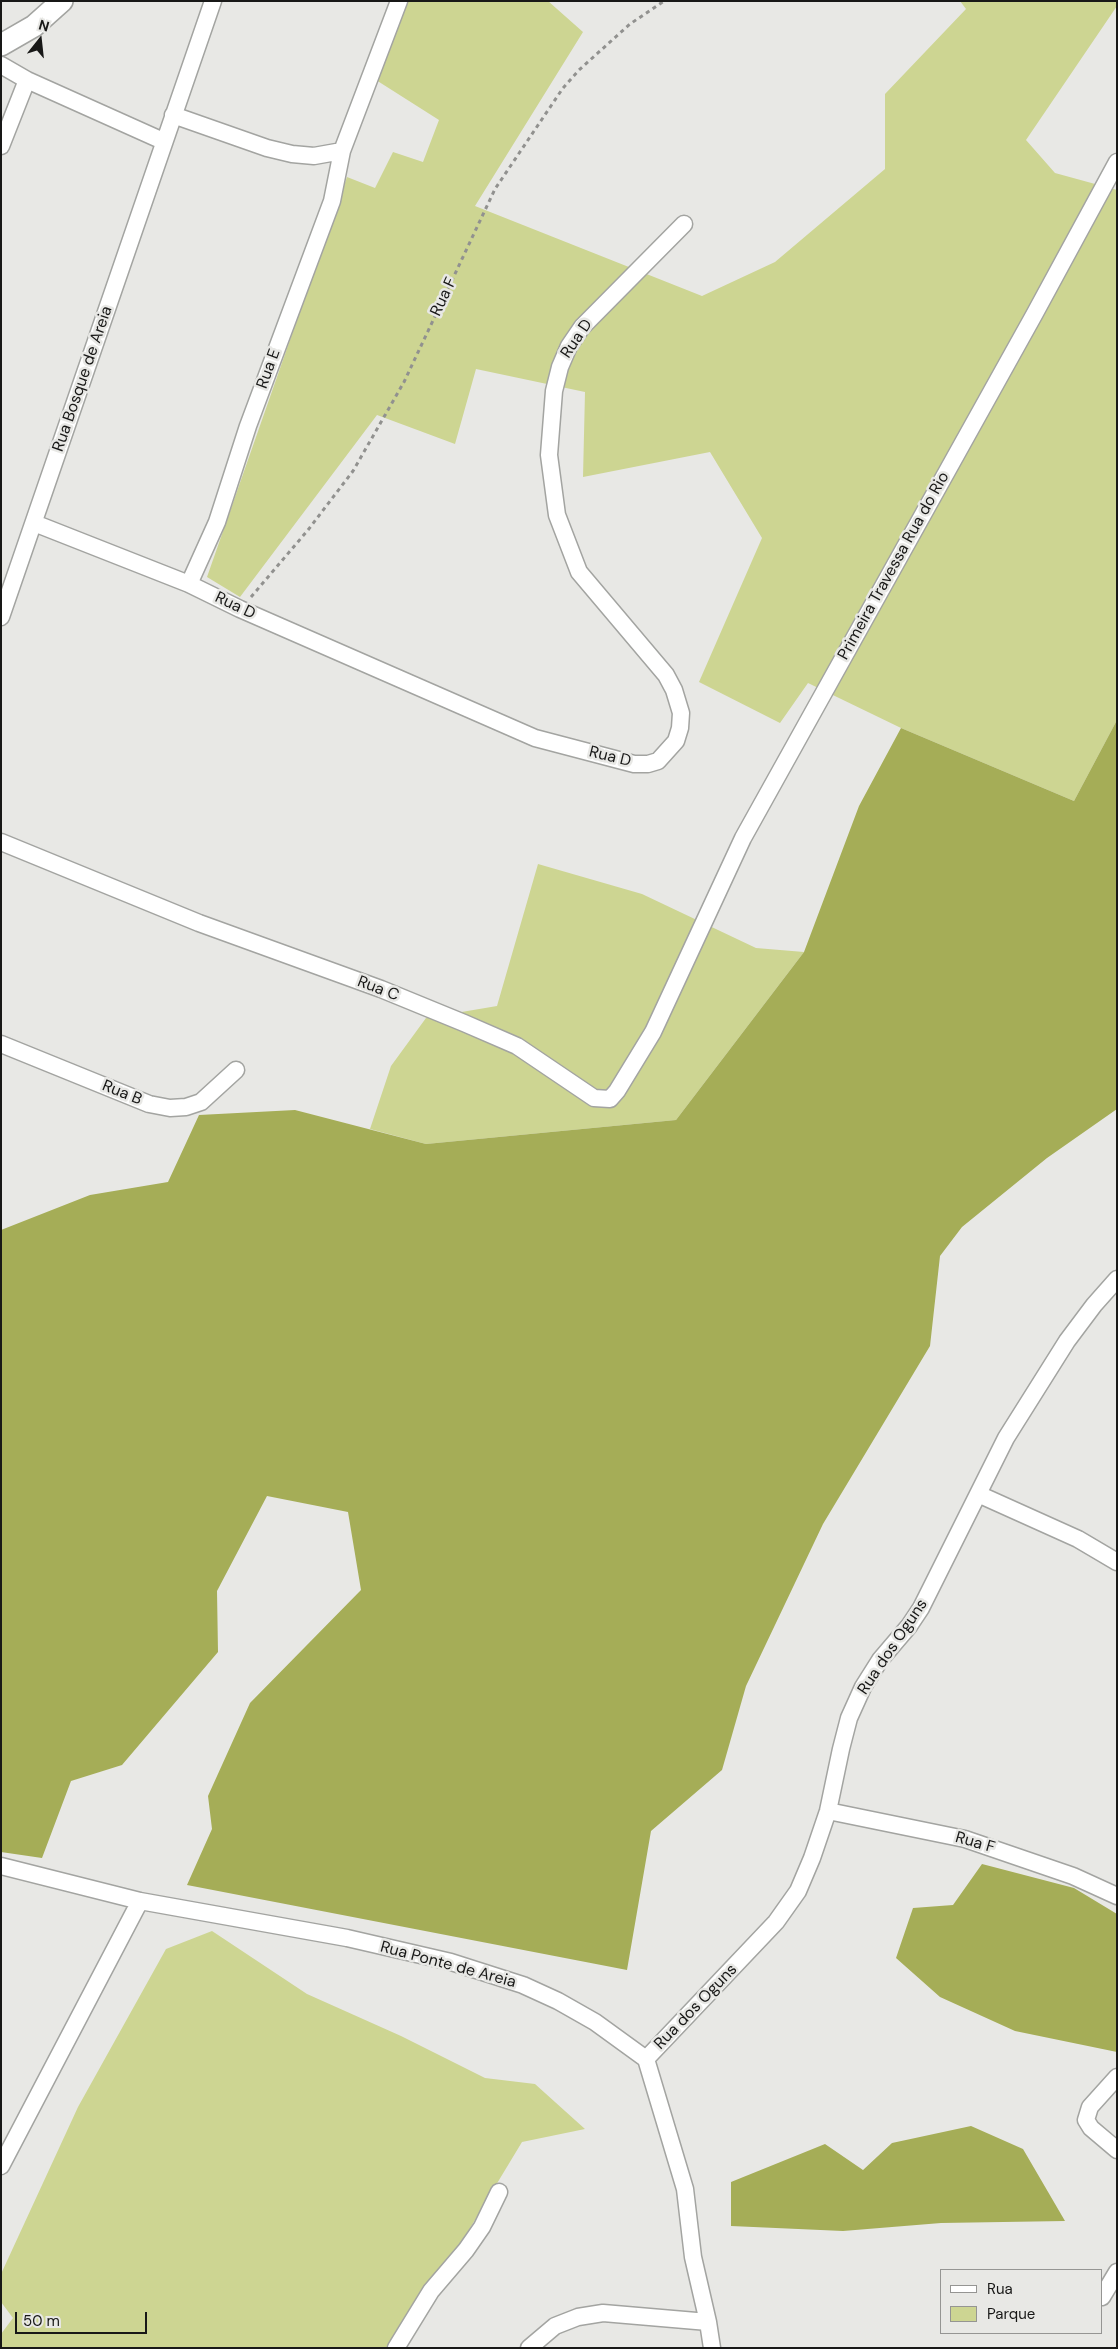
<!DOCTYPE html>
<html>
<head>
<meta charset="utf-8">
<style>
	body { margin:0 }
	#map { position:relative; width:1118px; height:2349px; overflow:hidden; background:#e8e8e5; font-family:"DM Sans",sans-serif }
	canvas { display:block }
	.frame { position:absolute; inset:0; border:2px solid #181817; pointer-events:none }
	.legend { position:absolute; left:940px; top:2269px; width:162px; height:65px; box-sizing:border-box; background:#e8e8e5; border:1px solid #959593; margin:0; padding:6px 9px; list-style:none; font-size:15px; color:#181817 }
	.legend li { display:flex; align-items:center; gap:10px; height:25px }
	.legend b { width:25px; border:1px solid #959593 }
	.north { position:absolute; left:15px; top:15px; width:50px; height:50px; -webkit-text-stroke:4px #e8e8e5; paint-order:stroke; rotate:16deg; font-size:14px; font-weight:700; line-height:20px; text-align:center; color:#181817 }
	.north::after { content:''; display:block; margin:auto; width:18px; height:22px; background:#181817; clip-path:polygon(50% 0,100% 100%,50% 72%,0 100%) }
	.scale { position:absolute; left:15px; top:2312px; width:132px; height:22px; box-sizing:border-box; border:2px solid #181817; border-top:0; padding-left:6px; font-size:15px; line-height:18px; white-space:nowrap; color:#181817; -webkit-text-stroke:4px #e8e8e5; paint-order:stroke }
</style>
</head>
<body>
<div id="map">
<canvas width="1118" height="2349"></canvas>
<div class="frame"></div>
<ul class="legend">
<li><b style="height:6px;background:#fff"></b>Rua</li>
<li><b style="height:14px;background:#cdd592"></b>Parque</li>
</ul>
<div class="north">N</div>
<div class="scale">50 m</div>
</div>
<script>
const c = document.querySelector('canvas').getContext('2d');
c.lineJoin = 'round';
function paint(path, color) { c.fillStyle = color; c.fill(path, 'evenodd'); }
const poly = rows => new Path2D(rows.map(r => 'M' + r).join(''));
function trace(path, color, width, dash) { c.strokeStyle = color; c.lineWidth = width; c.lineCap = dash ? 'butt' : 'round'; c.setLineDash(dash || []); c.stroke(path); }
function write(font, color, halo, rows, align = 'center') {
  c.font = font + ' "DM Sans",sans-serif'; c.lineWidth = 5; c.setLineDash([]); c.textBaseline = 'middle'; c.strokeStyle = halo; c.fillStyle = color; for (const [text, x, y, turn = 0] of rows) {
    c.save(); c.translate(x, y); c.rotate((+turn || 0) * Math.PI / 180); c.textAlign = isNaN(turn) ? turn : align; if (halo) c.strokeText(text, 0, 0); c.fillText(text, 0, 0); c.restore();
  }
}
paint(poly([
	[408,1,548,1,583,32,475,206,702,296,775,262,885,169,885,94,966,9,960,1,1117,1,1117,6,1026,140,1055,173,1117,190,1117,720,1074,801,901,728,808,683,780,723,699,682,762,538,710,452,583,477,585,392,476,369,455,444,377,415,240,597,207,577,347,177,375,188,393,152,423,162,439,120,376,80],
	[538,864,642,894,756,948,804,952,676,1120,426,1144,370,1129,391,1066,426,1018,497,1006],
	[212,1931,307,1994,401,2036,485,2078,535,2084,585,2129,522,2142,464,2238,386,2348,1,2348,1,2334,13,2318,1,2302,1,2274,78,2107,166,1949]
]), '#cdd592');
paint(poly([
	[1117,720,1117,1109,1047,1158,962,1227,940,1256,930,1346,823,1524,746,1686,722,1770,651,1831,627,1970,187,1885,212,1829,208,1796,250,1703,361,1590,348,1512,267,1496,217,1591,218,1652,122,1765,71,1781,42,1858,1,1852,1,1230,90,1195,168,1182,199,1115,295,1110,426,1144,676,1120,804,952,859,806,901,728,1074,801],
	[982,1864,1074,1888,1117,1914,1117,2052,1015,2031,940,1997,896,1958,913,1908,953,1905],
	[971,2126,1023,2149,1065,2221,941,2223,843,2231,731,2226,731,2182,825,2144,863,2170,892,2143]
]), '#a5ad57');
const minor = poly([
	[1,65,27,80,163,141],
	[173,115,267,148,292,154,314,156,342,151],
	[1,146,27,80],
	[34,523,189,584,240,609,535,738,634,764,648,764,658,761,676,741,680,728,681,713,674,690,666,675,579,572,557,515,549,455,554,391,560,367,569,346,582,327,684,224],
	[189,584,217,522,248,426,332,201,342,151,399,1],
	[1,617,213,1],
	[1,842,199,923,381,989,464,1023,517,1046,594,1098,610,1099,617,1091,653,1032,743,838,1034,315,1117,162],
	[1,1044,149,1104,170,1108,186,1107,201,1102,236,1070],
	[978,1494,1078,1539,1117,1562],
	[828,1811,965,1839,1073,1876,1117,1896],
	[1,1866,140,1901,347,1938,451,1962,523,1985,558,2001,595,2022,646,2059,685,2189,693,2257,708,2322,712,2348],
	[646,2059,776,1922,798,1891,812,1858,828,1811,841,1749,849,1718,863,1687,880,1660,909,1626,921,1608,1006,1438,1067,1341,1094,1305,1117,1279],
	[1117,2077,1090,2107,1086,2120,1091,2128,1117,2150],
	[1,2166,140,1901],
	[1102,2297,1117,2272],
	[396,2348,431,2291,466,2250,482,2227,499,2192],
	[529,2348,555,2326,578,2317,603,2313,708,2322]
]);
const tertiary = poly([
	[1,45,34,26,62,1]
]);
trace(minor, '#a3a4a1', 19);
trace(tertiary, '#a3a4a1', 24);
trace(poly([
	[251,597,308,530,353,471,404,382,495,189,563,88,579,70,630,24,664,1]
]), '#91918f', 3, [4, 4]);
trace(minor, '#fff', 16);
trace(tertiary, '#fff', 21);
write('16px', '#181817', '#e8e8e5', [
	["Rua F",444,297,-65],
	["Rua D",577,339,-56],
	["Rua E",269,369,-70],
	["Rua Bosque de Areia",83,379,-71],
	["Primeira Travessa Rua do Rio",894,566,-61],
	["Rua D",235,606,25],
	["Rua D",610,757,14],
	["Rua C",378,989,21],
	["Rua B",122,1093,22],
	["Rua dos Oguns",893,1647,-56],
	["Rua F",975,1843,16],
	["Rua Ponte de Areia",448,1965,15],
	["Rua dos Oguns",696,2007,-46]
]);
</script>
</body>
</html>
